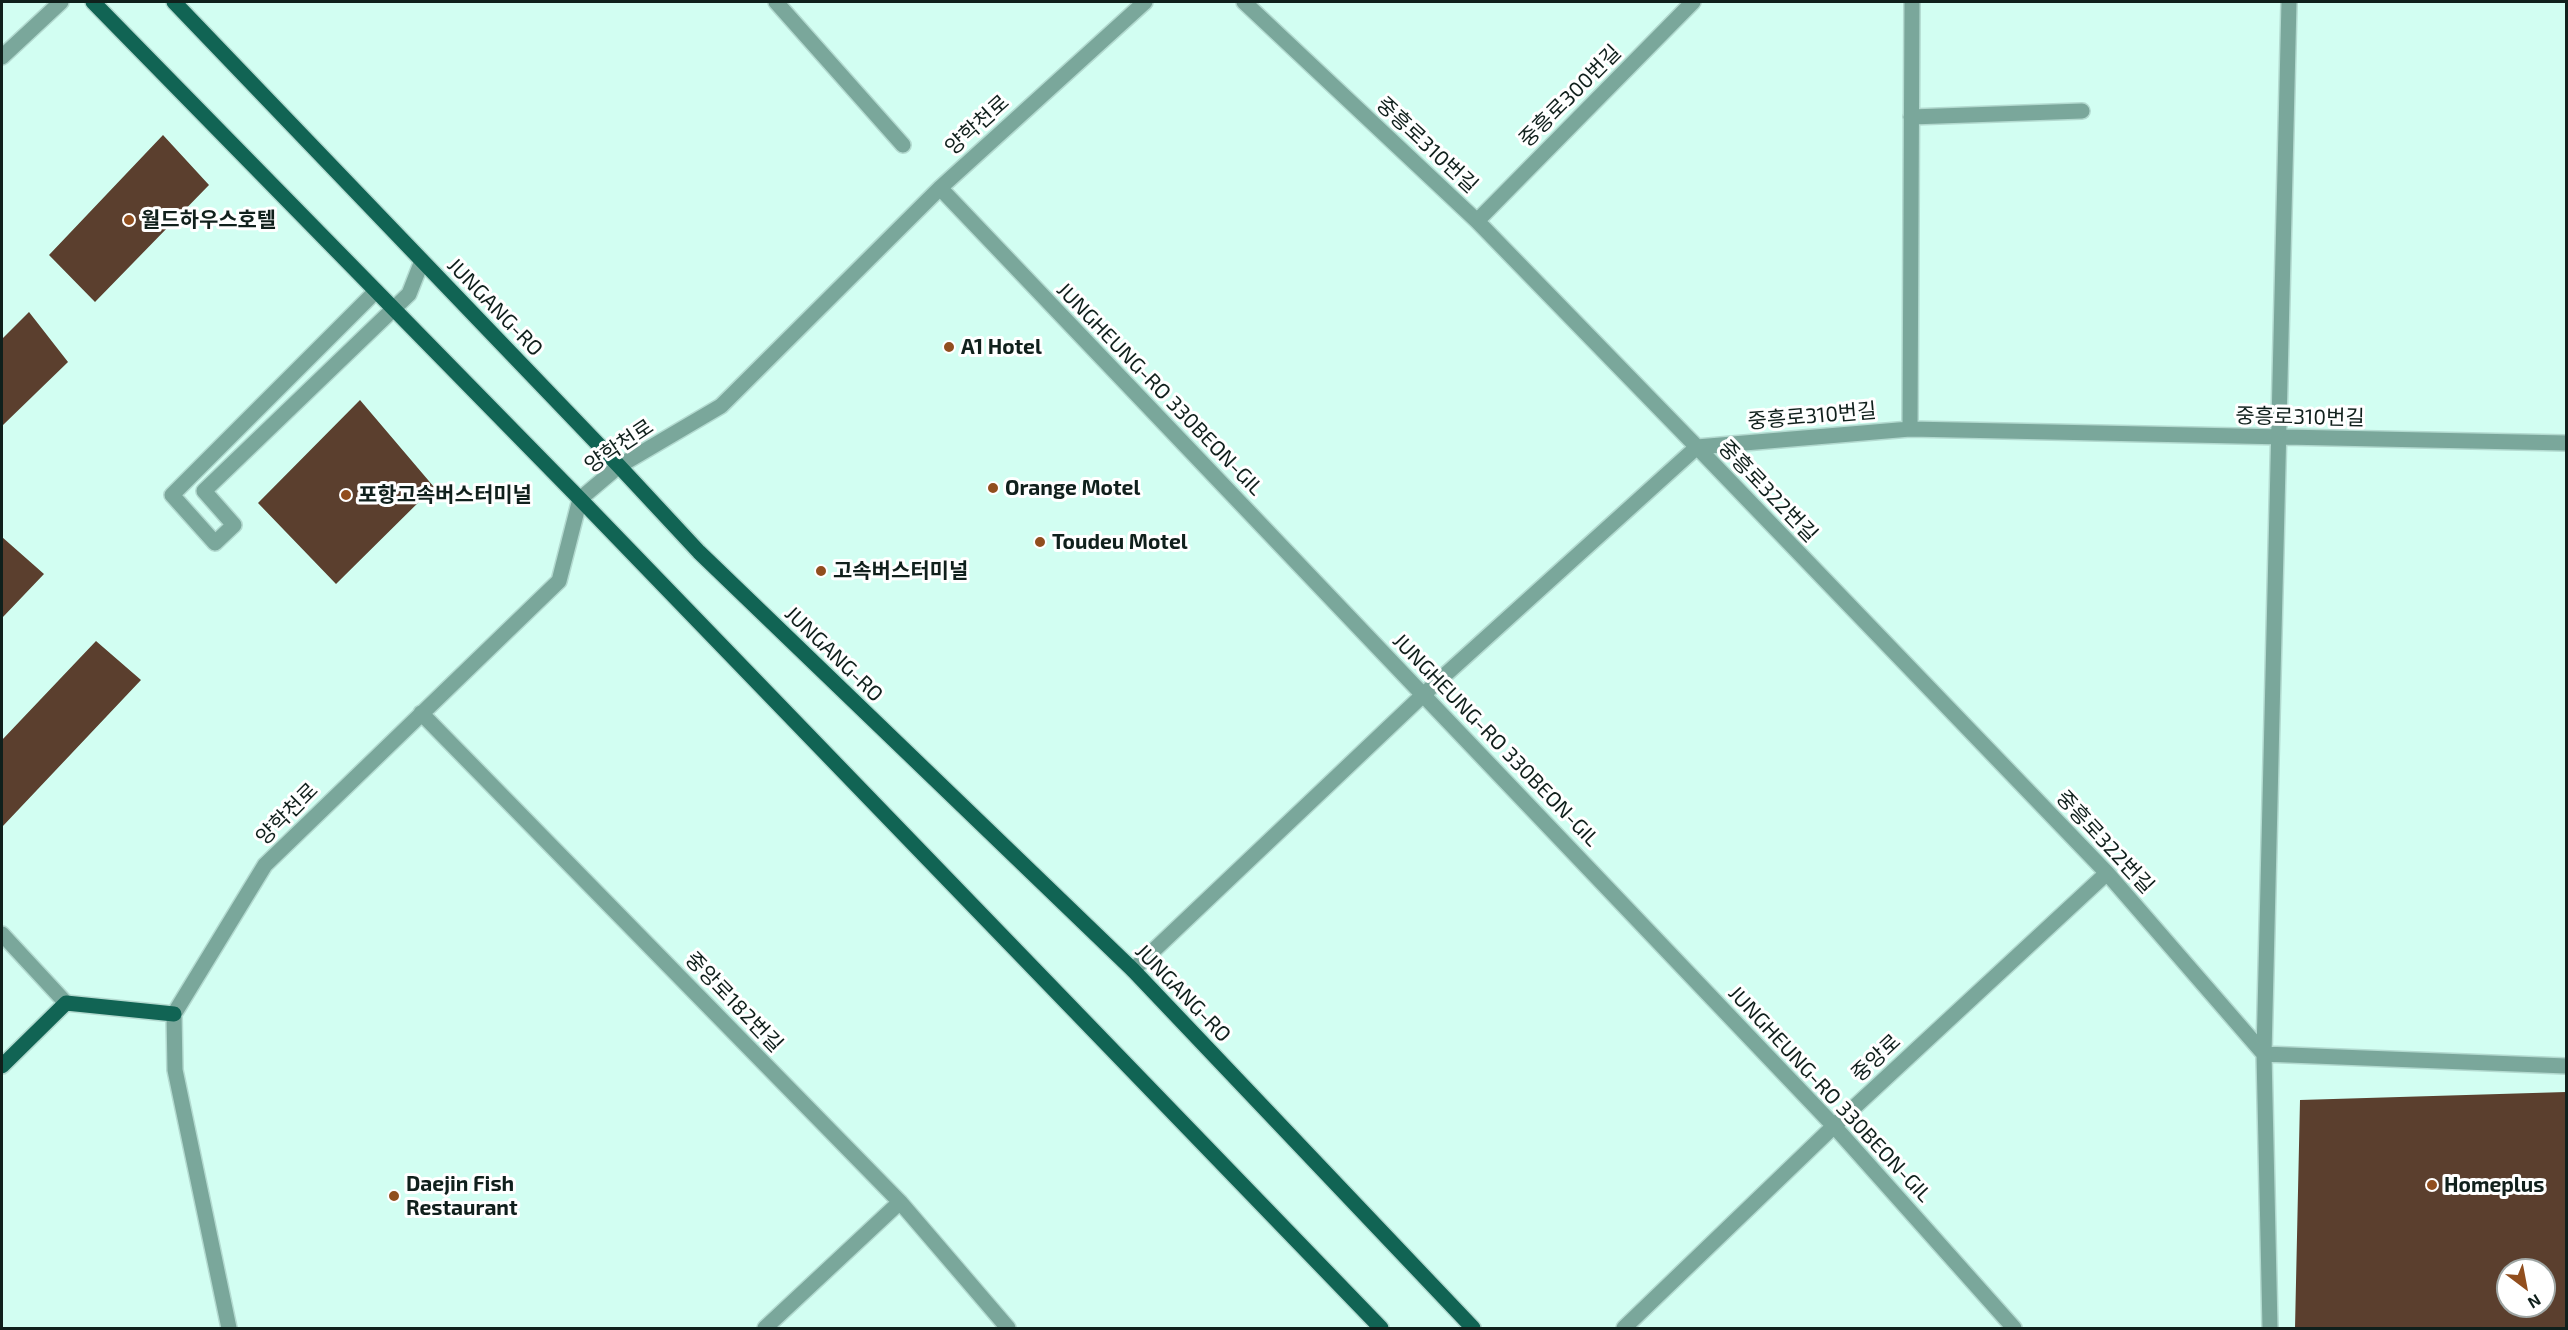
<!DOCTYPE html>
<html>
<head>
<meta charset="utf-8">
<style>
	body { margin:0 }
	#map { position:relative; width:2568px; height:1330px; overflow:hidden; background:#d2fef2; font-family:"Exo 2",sans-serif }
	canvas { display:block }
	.frame { position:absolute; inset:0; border:3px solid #10201c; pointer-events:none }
	.north { position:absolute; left:2496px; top:1258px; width:60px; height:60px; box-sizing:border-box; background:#fff; border:2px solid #9fa6a4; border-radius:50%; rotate:148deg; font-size:16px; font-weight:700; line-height:24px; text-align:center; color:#10201c }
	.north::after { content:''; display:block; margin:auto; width:21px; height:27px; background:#914e1e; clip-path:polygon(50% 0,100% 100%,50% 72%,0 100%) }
</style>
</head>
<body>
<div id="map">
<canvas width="2568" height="1330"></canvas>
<div class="frame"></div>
<div class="north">N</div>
</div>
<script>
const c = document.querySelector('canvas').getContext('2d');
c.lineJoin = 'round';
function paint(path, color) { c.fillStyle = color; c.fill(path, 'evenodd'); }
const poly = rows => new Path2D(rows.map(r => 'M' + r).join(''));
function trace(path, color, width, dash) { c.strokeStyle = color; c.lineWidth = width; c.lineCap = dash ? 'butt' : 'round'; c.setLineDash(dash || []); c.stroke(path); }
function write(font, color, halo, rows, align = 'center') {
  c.font = font + ' "Exo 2","Noto Sans KR",sans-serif'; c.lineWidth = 6; c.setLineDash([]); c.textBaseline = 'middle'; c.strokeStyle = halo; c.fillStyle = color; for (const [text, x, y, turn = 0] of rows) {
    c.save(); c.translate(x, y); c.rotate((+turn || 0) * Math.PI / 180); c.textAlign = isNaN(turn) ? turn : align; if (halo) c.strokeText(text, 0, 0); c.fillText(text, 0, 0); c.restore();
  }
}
paint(poly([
	[163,135,209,185,95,302,49,255],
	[29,312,68,362,2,426,2,339],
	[360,400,434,487,336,584,258,503],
	[2,537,44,574,2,618],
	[96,641,141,680,2,827,2,740],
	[2566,1092,2566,1328,2295,1328,2300,1100],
	[2508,1270,2544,1270,2544,1306,2508,1306]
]), '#5b3f2e');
const minor = poly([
	[776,2,903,145],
	[1244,2,1477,221,1697,447,2107,873,2264,1054,2566,1066],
	[2,57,61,2],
	[1911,117,2082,111],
	[940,188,1834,1126,2014,1328],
	[1477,221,1693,2],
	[376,291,172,495,215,543,234,525,204,491,409,294,422,261],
	[1910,429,1912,2],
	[1697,447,1910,429,2566,443],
	[421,713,900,1202,1008,1328],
	[2,934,66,1003],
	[1133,970,1424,694,1697,447],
	[229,1328,175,1070,174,1014,265,865,559,581,580,499,619,466,721,406,940,188,1145,2],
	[765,1328,900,1202],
	[1624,1328,1834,1126,2107,873],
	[2270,1328,2264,1054,2289,2]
]);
const major = poly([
	[93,2,580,499,1381,1328],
	[174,2,619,466,699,552,1133,970,1473,1328],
	[2,1066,66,1003,174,1014]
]);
trace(minor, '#b3dad0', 18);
trace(major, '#b3dad0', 18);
trace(minor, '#7aa79b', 15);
trace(major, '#116454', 15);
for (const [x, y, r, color] of [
	[129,220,6,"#914e1e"],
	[949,347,6,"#914e1e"],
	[993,488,6,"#914e1e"],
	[346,495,6,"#914e1e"],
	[1040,542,6,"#914e1e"],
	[821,571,6,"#914e1e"],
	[2432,1185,6,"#914e1e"],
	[394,1196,6,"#914e1e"]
]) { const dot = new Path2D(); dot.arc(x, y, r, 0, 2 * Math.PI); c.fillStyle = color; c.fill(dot); trace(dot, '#fff', 2); }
write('21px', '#10201c', '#fff', [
	["중흥로300번길",1570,96,-45],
	["양학천로",977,125,-42],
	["중흥로310번길",1427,145,43],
	["JUNGANG-RO",495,307,46],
	["JUNGHEUNG-RO 330BEON-GIL",1160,389,46],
	["중흥로310번길",1812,416,-5],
	["중흥로310번길",2300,417,1],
	["양학천로",619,446,-34],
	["중흥로322번길",1768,491,46],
	["JUNGANG-RO",834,654,44],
	["JUNGHEUNG-RO 330BEON-GIL",1496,740,46],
	["양학천로",287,814,-45],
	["중흥로322번길",2105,842,47],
	["JUNGANG-RO",1183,993,46],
	["중앙로182번길",734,1002,46],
	["중앙로",1876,1058,-43],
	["JUNGHEUNG-RO 330BEON-GIL",1830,1094,47]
]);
write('bold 21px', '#10201c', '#fff', [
	["월드하우스호텔",141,220],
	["A1 Hotel",961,347],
	["Orange Motel",1005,488],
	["포항고속버스터미널",358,495],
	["Toudeu Motel",1052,542],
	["고속버스터미널",833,571],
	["Daejin Fish",406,1184],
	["Restaurant",406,1208],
	["Homeplus",2444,1185]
], 'left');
</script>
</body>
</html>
